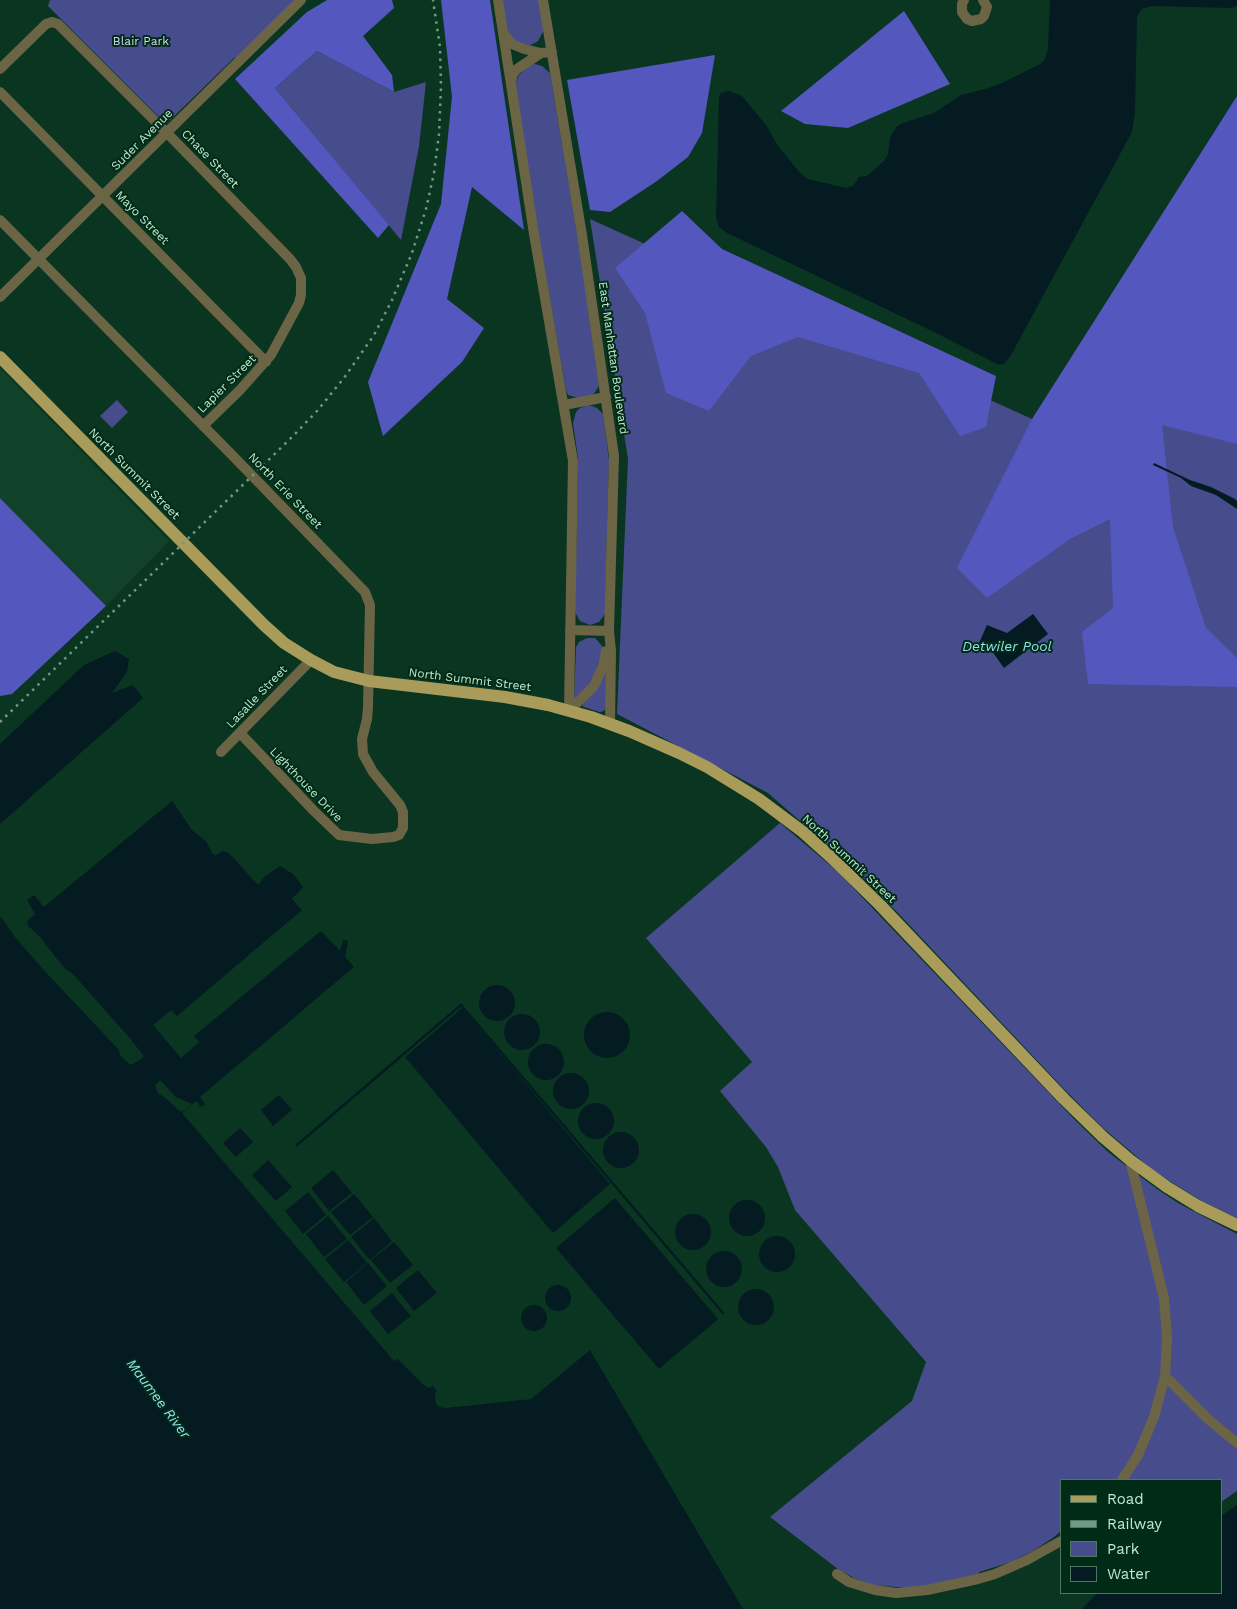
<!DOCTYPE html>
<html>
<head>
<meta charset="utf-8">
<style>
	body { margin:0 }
	#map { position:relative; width:1237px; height:1609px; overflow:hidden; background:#0a3621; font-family:"Work Sans",sans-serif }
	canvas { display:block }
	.legend { position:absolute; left:1060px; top:1479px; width:162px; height:115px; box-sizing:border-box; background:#002c17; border:1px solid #4d7761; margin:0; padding:6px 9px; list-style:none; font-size:15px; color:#c1e7cf }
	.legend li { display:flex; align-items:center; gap:10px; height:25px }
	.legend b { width:25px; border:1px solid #4d7761 }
</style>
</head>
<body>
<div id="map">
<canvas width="1237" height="1609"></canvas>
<ul class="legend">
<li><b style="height:6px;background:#a99b5a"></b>Road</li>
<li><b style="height:6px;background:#719a83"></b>Railway</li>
<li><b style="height:14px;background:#474c8d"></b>Park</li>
<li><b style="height:14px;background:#041b21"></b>Water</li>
</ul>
</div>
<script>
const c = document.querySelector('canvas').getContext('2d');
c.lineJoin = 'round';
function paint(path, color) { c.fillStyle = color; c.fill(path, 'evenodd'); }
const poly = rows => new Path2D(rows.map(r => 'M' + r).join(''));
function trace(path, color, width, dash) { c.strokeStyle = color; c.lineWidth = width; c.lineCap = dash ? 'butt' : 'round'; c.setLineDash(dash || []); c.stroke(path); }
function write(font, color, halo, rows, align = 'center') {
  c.font = font + ' "Work Sans",sans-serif'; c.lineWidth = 4; c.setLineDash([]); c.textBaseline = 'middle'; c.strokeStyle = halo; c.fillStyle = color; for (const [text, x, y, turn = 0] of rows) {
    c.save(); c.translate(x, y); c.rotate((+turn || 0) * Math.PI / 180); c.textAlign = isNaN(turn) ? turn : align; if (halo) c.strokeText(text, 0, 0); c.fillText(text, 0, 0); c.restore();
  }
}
paint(poly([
	[0,368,169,541,106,606,0,498]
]), '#114129');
paint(poly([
	[50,0,301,0,239,61,235,57,166,124,48,6],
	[502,0,539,0,544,30,538,41,529,46,515,42,507,31],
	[317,51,394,92,426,82,419,146,401,240,275,88],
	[535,64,542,66,550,73,580,252,599,386,593,395,578,398,568,395,566,390,538,231,516,89,516,82,519,75,530,65],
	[590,219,1032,419,1070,538,1147,410,1237,433,1237,1218,1200,1200,1168,1180,1149,1167,1103,1128,1063,1088,897,912,846,861,768,793,617,714,628,459],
	[117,400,128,412,112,428,100,416],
	[589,405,597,408,603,414,609,460,605,609,605,614,599,622,590,625,580,621,575,612,578,458,573,423,576,412,580,408],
	[587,638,595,638,603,647,593,682,574,700,576,647,579,642],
	[607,667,606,707,604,711,600,712,584,707,582,706,583,704,596,689],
	[780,823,837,871,1074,1119,1108,1152,1157,1189,1178,1203,1237,1234,1237,1491,1221,1502,1221,1480,1061,1480,1061,1531,1054,1537,1033,1551,1011,1562,979,1572,979,1574,919,1587,896,1587,874,1585,854,1578,838,1569,770,1517,912,1401,926,1362,795,1210,778,1167,766,1147,720,1091,752,1062,646,938]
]), '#474c8d');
paint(poly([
	[327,0,392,0,394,8,363,36,392,75,394,92,317,51,275,88,389,225,378,238,235,79,307,12],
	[441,0,490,0,524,230,472,187,447,299,484,328,462,362,383,436,368,382,441,204,452,97],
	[904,11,950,84,848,128,805,124,781,111],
	[715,55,702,133,688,157,657,181,610,212,590,210,567,80],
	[1237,96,1237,444,1162,425,1173,527,1206,628,1237,658,1237,687,1088,684,1082,632,1113,608,1110,519,1070,539,987,598,957,568,1032,419],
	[682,211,722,249,996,376,986,427,960,436,919,373,798,337,751,356,709,411,666,393,645,313,615,268],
	[0,498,106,606,12,694,0,696]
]), '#5357be');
paint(poly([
	[1050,0,1237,0,1237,6,1231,8,1152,6,1142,9,1139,13,1137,17,1135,113,1132,132,1011,355,1004,364,999,365,934,332,727,233,719,227,716,217,719,98,721,93,729,91,742,96,766,125,778,146,800,173,808,179,846,188,850,187,854,185,859,177,867,176,884,161,888,154,890,137,897,126,903,123,934,113,961,95,986,89,1002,83,1042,63,1045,59,1048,49],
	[1154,463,1190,480,1211,487,1235,499,1237,501,1237,509,1216,495,1191,486,1181,478,1153,465],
	[1033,614,1048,634,1004,668,989,647,979,643,987,625,1007,633],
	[115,651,129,659,127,672,112,693,133,685,143,698,0,824,0,744,84,665],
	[172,801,192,830,206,841,213,854,216,855,223,851,229,853,256,883,259,884,264,877,280,866,293,874,303,887,292,899,302,910,177,1016,171,1010,153,1025,181,1058,199,1042,194,1036,321,931,340,951,343,940,348,941,345,957,354,967,200,1097,205,1104,201,1107,196,1101,182,1113,394,1361,398,1359,424,1385,429,1388,433,1386,437,1391,437,1393,443,1404,531,1399,590,1350,743,1609,0,1609,0,917,131,1063,141,1056,52,954,39,936,28,926,27,921,35,914,27,900,34,895,44,907],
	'479 1003a18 18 0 1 1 36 0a18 18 0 1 1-36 0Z',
	[462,1008,610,1184,553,1233,405,1057],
	'584 1035a23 23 0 1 1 46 0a23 23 0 1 1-46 0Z',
	'504 1032a18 18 0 1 1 36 0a18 18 0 1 1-36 0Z',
	'528 1062a18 18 0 1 1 36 0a18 18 0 1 1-36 0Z',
	'553 1091a18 18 0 1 1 36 0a18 18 0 1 1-36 0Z',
	[279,1095,292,1110,273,1126,261,1110],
	'578 1121a18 18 0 1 1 36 0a18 18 0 1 1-36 0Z',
	[240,1128,253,1142,236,1157,223,1143],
	'603 1150a18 18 0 1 1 36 0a18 18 0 1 1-36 0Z',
	[268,1160,292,1187,276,1201,252,1175],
	[333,1170,352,1193,329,1211,311,1188],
	[308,1192,326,1215,303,1234,285,1211],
	[354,1194,373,1217,350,1235,331,1212],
	[615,1198,718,1319,659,1369,556,1248],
	'729 1218a18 18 0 1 1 36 0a18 18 0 1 1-36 0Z',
	'675 1232a18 18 0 1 1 36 0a18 18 0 1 1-36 0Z',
	[328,1216,347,1239,324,1257,306,1234],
	[374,1218,392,1241,370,1260,351,1237],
	'759 1254a18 18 0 1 1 36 0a18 18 0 1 1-36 0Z',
	[348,1240,367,1263,344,1282,325,1259],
	[394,1242,413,1265,390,1283,371,1260],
	'706 1269a18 18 0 1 1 36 0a18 18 0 1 1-36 0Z',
	[368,1263,387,1286,364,1305,346,1282],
	[418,1270,437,1293,414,1311,396,1288],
	'545 1298a13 13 0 1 1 26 0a13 13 0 1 1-26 0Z',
	'738 1307a18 18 0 1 1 36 0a18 18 0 1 1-36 0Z',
	[392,1293,411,1316,388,1334,370,1311],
	'521 1318a13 13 0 1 1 26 0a13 13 0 1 1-26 0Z',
	[1237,1505,1237,1609,1082,1609,1097,1593,1221,1593,1221,1516]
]), '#041b21');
paint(poly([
	[0,915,128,1056,132,1060,138,1056,134,1049,69,975,63,970,37,938,28,929,24,922,27,921,28,926,39,936,65,969,71,972,127,1035,144,1056,141,1059,131,1065,126,1061,120,1055,119,1050,41,967,15,937],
	[160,1080,176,1097,192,1104,182,1112,177,1109,167,1099,158,1093,155,1085],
	[437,1391,440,1398,444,1402,529,1397,531,1399,446,1408,439,1407,436,1403,435,1393]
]), '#0a3621');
trace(poly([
	[297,1145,461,1005,723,1313]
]), '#041b21', 2.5);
trace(poly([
	[498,0,534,234,573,461,569,711],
	[543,0,582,235,614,456,609,631,611,651,610,724],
	[964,0,962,4,962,12,967,19,972,21,981,19,984,16,987,7,983,0],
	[504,34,512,44,524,49,541,53,552,52],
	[0,69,46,24,52,22,58,24,167,133,290,259,296,267,301,278,301,295,299,303,271,355,240,390,203,426],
	[511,81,513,74,517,69,541,53],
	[0,92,266,362],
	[0,220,233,456,365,592,370,605,368,707,367,719,362,739,363,754,373,772,400,805,403,812,403,828,399,835,393,837,372,839,339,835,314,811,240,733],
	[0,297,301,0],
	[564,405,606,397],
	[570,630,609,631],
	[569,711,594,686,603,666,606,651],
	[221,752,311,660],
	[1165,1376,1209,1420,1237,1443],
	[1122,1480,1138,1455,1154,1417,1165,1376,1167,1338,1164,1298,1130,1160],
	[837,1574,849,1582,875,1590,896,1593,927,1590,978,1579,995,1574,1027,1560,1061,1541]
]), '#6b6546', 10);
trace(poly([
	[0,357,264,625,284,643,311,660,334,672,369,681,505,697,548,705,591,717,629,731,679,753,707,767,759,799,803,832,832,858,880,905,1064,1099,1103,1137,1130,1160,1167,1187,1198,1206,1237,1225]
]), '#a99b5a', 12);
trace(poly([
	[0,722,293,436,317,411,344,378,374,335,392,300,412,253,426,209,434,173,439,134,441,87,440,47,433,0]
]), '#719a83', 2.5, [2.5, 5]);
write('12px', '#cfd4ef', '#002c17', [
	["Blair Park",141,41]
]);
write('12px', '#c1e7cf', '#002c17', [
	["Suder Avenue",142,140,-45],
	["Chase Street",210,159,46],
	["Mayo Street",142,218,45],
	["East Manhattan Boulevard",613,358,82],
	["Lapier Street",227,384,-45],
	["North Summit Street",134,474,45],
	["North Erie Street",285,491,46],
	["North Summit Street",470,680,7],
	["Lasalle Street",257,697,-46],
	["Lighthouse Drive",306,785,46],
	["North Summit Street",849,859,43]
]);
write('italic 14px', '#96dcf0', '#002c17', [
	["Detwiler Pool",1007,647],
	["Maumee River",158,1399,53]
]);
</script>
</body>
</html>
